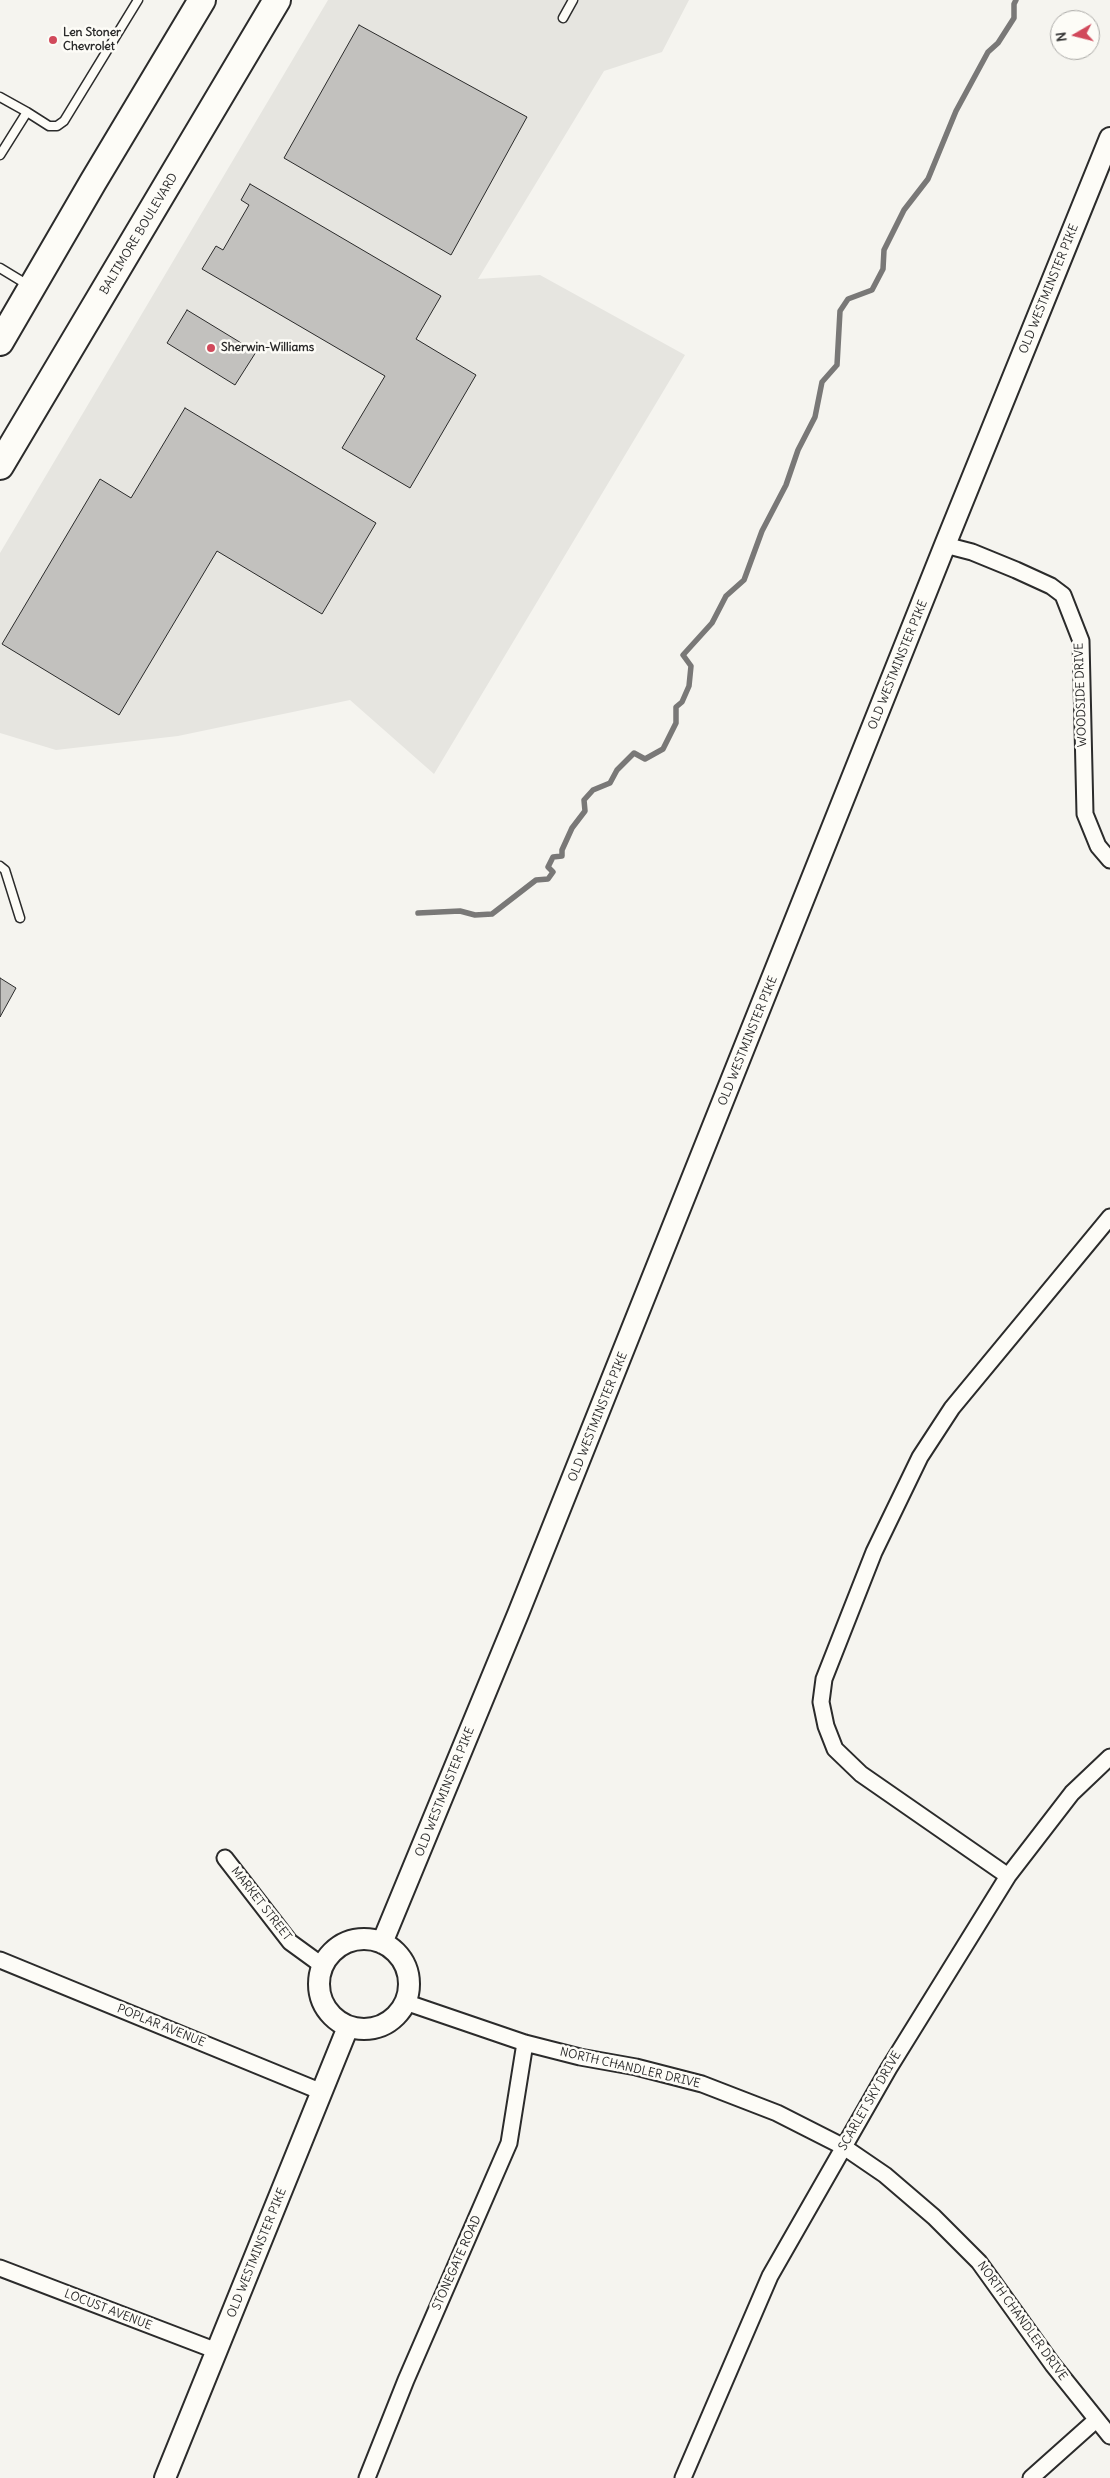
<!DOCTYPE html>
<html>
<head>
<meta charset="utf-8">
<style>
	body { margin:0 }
	#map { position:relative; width:1110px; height:2478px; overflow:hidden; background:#f5f4ef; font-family:Delius,sans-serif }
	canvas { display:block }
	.north { position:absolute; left:1050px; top:10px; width:50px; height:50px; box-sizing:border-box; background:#fdfcf7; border:1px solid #a9a8a5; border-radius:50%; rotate:262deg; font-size:14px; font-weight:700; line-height:20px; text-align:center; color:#2b2b2b }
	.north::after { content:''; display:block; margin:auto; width:18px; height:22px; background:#d1495b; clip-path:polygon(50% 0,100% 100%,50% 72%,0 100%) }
</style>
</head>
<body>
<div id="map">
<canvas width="1110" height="2478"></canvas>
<div class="north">N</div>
</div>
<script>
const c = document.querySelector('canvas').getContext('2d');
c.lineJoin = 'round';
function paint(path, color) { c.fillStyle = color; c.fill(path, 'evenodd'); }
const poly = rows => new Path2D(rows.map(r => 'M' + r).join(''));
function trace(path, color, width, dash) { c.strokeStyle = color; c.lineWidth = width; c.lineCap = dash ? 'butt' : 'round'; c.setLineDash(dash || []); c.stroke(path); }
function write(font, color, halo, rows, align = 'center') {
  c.font = font + ' Delius,sans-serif'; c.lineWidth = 5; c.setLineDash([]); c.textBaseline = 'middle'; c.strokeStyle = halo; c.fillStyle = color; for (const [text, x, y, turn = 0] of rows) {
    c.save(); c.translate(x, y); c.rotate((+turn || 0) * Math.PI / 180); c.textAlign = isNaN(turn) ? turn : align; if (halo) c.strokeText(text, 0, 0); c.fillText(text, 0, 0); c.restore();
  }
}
paint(poly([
	[328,0,689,0,662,52,604,71,478,279,540,275,685,355,434,774,350,700,178,736,56,750,0,733,0,553]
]), '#e6e5e0');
trace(poly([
	[418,913,460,911,475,915,492,914,536,880,548,879,553,872,548,867,553,857,562,856,562,850,572,828,585,811,584,800,593,790,610,783,617,770,634,753,645,759,663,749,676,723,676,707,682,702,689,686,691,666,683,655,712,623,726,596,744,580,762,531,786,485,798,450,815,417,822,382,837,365,840,311,848,299,872,290,883,269,884,250,904,210,928,179,956,111,988,52,998,43,1014,18,1014,4,1016,0]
]), '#797877', 5.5);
const building = poly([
	[359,25,527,117,451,255,284,158,359,25],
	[250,184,441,296,416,339,476,375,410,488,342,448,385,376,202,269,216,246,223,250,249,205,241,200,250,184],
	[187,310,256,352,235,385,167,343,187,310],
	[185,408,376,523,322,614,217,551,119,715,2,644,100,479,131,498,185,408],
	[0,978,16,988,0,1017,0,978]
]);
paint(building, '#c2c1be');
trace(building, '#2b2b2b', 1);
const lane = poly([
	[563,18,573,0],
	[0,97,27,112,0,155],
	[27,112,49,126,57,126,64,121,138,0],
	[0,268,28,285],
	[0,866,5,870,20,918]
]);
const street = poly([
	[945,545,972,552,1016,570,1051,586,1063,595,1081,641,1085,814,1098,846,1110,860],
	[225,1858,290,1942,323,1966],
	[1008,1876,861,1774,835,1749,826,1726,821,1702,824,1679,874,1552,920,1457,952,1408,1110,1217],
	[0,1960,322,2092],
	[405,2002,525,2043,580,2057,636,2067,702,2084,777,2113,844,2147,885,2175,934,2217,979,2262,1053,2365,1110,2436],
	[0,2268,217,2351],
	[367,2478,406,2380,509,2143,525,2043],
	[683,2478,770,2276,889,2068,1008,1876,1072,1793,1110,1757],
	[1031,2478,1096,2420]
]);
const secondary = poly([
	'319 1984a45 45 0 1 1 90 0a45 45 0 1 1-90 0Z',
	[382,1943,518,1614,945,545,1110,138],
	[165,2478,348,2027]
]);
const highway = poly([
	[0,342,93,182,202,0],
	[0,466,277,0]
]);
trace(lane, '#2b2b2b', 11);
trace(street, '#2b2b2b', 19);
trace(secondary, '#2b2b2b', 24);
trace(highway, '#2b2b2b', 30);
trace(lane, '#fdfcf7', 8);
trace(street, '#fdfcf7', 15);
trace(secondary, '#fdfcf7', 20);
trace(highway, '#fdfcf7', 26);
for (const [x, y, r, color] of [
	[53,40,5,"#d1495b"],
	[211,348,5,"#d1495b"]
]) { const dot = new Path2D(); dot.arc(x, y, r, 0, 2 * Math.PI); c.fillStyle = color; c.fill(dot); trace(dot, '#fdfcf7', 2); }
write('bold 12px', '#2b2b2b', '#fdfcf7', [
	["Len Stoner",63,33],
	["Chevrolet",63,47],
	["Sherwin-Williams",221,348]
], 'left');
write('12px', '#2b2b2b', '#fdfcf7', [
	["BALTIMORE BOULEVARD",139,234,-59],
	["OLD WESTMINSTER PIKE",1049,289,-68],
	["OLD WESTMINSTER PIKE",898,665,-68],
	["WOODSIDE DRIVE",1081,695,-92],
	["OLD WESTMINSTER PIKE",748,1041,-68],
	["OLD WESTMINSTER PIKE",598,1417,-68],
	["OLD WESTMINSTER PIKE",445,1792,-68],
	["MARKET STREET",261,1904,52],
	["POPLAR AVENUE",161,2026,22],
	["NORTH CHANDLER DRIVE",630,2068,13],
	["SCARLET SKY DRIVE",870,2101,-60],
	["OLD WESTMINSTER PIKE",257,2253,-68],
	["STONEGATE ROAD",457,2263,-66],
	["LOCUST AVENUE",108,2310,21],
	["NORTH CHANDLER DRIVE",1022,2321,54]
]);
</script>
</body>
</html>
